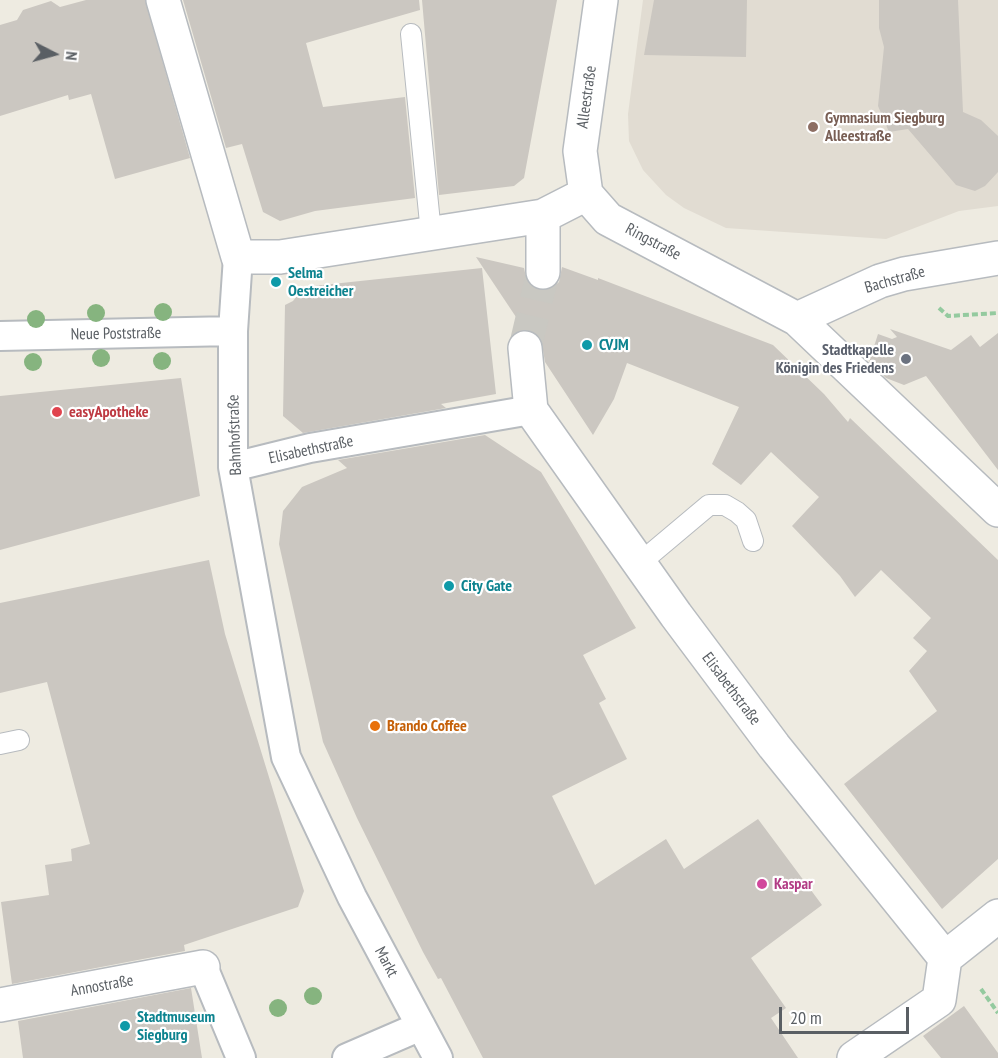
<!DOCTYPE html>
<html>
<head>
<meta charset="utf-8">
<style>
	body { margin:0 }
	#map { position:relative; width:998px; height:1058px; overflow:hidden; background:#eeebe1; font-family:"PT Sans Narrow",sans-serif }
	canvas { display:block }
	.north { position:absolute; left:24px; top:24px; width:60px; height:60px; -webkit-text-stroke:4px #fff; paint-order:stroke; rotate:96deg; font-size:16px; font-weight:700; line-height:24px; text-align:center; color:#5a5f64 }
	.north::after { content:''; display:block; margin:auto; width:21px; height:27px; background:#5a5f64; clip-path:polygon(50% 0,100% 100%,50% 72%,0 100%) }
	.scale { position:absolute; left:779px; top:1007px; width:130px; height:27px; box-sizing:border-box; border:3px solid #5a5f64; border-top:0; padding-left:8px; font-size:18px; line-height:21px; white-space:nowrap; color:#5a5f64; -webkit-text-stroke:4px #fff; paint-order:stroke }
</style>
</head>
<body>
<div id="map">
<canvas width="998" height="1058"></canvas>
<div class="north">N</div>
<div class="scale">20 m</div>
</div>
<script>
const c = document.querySelector('canvas').getContext('2d');
c.lineJoin = 'round';
function paint(path, color) { c.fillStyle = color; c.fill(path, 'evenodd'); }
const poly = rows => new Path2D(rows.map(r => 'M' + r).join(''));
function trace(path, color, width, dash) { c.strokeStyle = color; c.lineWidth = width; c.lineCap = dash ? 'butt' : 'round'; c.setLineDash(dash || []); c.stroke(path); }
function write(font, color, halo, rows, align = 'center') {
  c.font = font + ' "PT Sans Narrow",sans-serif'; c.lineWidth = 4.5; c.setLineDash([]); c.textBaseline = 'middle'; c.strokeStyle = halo; c.fillStyle = color; for (const [text, x, y, turn = 0] of rows) {
    c.save(); c.translate(x, y); c.rotate((+turn || 0) * Math.PI / 180); c.textAlign = isNaN(turn) ? turn : align; if (halo) c.strokeText(text, 0, 0); c.fillText(text, 0, 0); c.restore();
  }
}
paint(poly([
	[643,0,998,0,998,206,959,211,886,239,726,228,684,208,666,195,643,170,629,141,628,114]
]), '#e1dcd2');
paint(poly([
	[86,0,145,0,190,158,115,179,91,94,69,100,68,95,0,116,0,25,17,20,23,10,51,1,60,7],
	[183,0,419,0,420,10,306,43,323,107,405,97,415,198,315,211,280,221,263,212,242,144,226,148],
	[422,0,557,0,524,178,514,186,439,195],
	[654,0,747,0,746,57,644,55],
	[879,0,958,0,963,112,981,120,998,136,998,172,985,186,975,191,956,185,908,129,889,132,878,106,884,47,879,28],
	[476,257,524,268,527,282,534,288,542,291,552,288,559,282,562,267,598,280,598,278,773,345,824,394,848,422,850,418,998,560,998,859,942,909,844,784,937,711,909,671,927,651,913,638,931,618,881,570,855,597,840,576,792,526,819,497,771,452,741,485,712,464,739,407,627,363,614,399,593,435,545,362,541,338,533,331,524,329],
	[482,268,496,394,441,404,446,408,303,433,283,416,285,305,293,301,304,287],
	[890,329,951,350,971,335,980,347,998,333,998,470,926,376,904,385,886,378,869,362,878,334,892,339,897,337],
	[181,378,200,496,0,550,0,396],
	[485,435,541,472,636,628,583,655,606,699,599,703,627,759,552,796,595,885,666,839,684,869,758,819,822,905,751,958,786,1008,771,1018,798,1058,483,1058,441,978,438,979,423,952,357,818,323,742,279,544,283,511,302,487,347,468,338,460],
	[209,560,225,634,304,891,298,907,184,945,185,951,12,984,1,902,49,895,45,865,72,861,71,849,90,844,47,682,0,693,0,603],
	[191,988,202,1058,23,1058,18,1021],
	[964,1006,998,1053,998,1058,941,1058,923,1036]
]), '#cbc7c1');
trace(poly([
	[525,348,543,272]
]), '#c9c8c2', 33, [33, 16]);
const service = poly([
	[411,34,431,233],
	[640,563,709,505,725,505,737,512,746,520,753,541],
	[0,744,19,740]
]);
const pedestrian = poly([
	[238,257,233,331,233,467,286,757,352,897,438,1058],
	[0,336,233,331],
	[233,467,310,448,531,410],
	[203,967,241,1058],
	[347,1058,421,1026]
]);
const minor = poly([
	[163,0,238,257,280,257,543,216,586,194],
	[586,194,608,219,797,319,998,510],
	[586,194,580,151,601,0],
	[543,216,543,272],
	[797,319,880,281,904,274,998,258],
	[525,348,531,410,676,615,774,746,945,958],
	[945,958,998,916],
	[0,1005,203,967],
	[854,1058,939,1000,945,958]
]);
trace(service, '#b7bbbf', 22);
trace(pedestrian, '#b7bbbf', 32);
trace(minor, '#b7bbbf', 36);
trace(poly([
	[939,308,948,316,998,313],
	[981,989,998,1013]
]), '#94ca9f', 4, [6, 3]);
trace(service, '#fff', 20);
trace(pedestrian, '#fff', 28);
trace(minor, '#fff', 33);
c.fillStyle = '#86b47f';
for (const [x, y] of [
	[163,312],
	[96,313],
	[36,319],
	[101,358],
	[162,361],
	[33,362],
	[313,996],
	[278,1008]
]) { c.beginPath(); c.arc(x, y, 9, 0, 2 * Math.PI); c.fill(); }
for (const [x, y, r, color] of [
	[813,127,6,"#8d6e63"],
	[276,282,6,"#0f9aa8"],
	[587,345,6,"#0f9aa8"],
	[906,359,6,"#6b7280"],
	[57,412,6,"#e0444e"],
	[449,586,6,"#0f9aa8"],
	[375,726,6,"#e8710a"],
	[762,884,6,"#d1479c"],
	[125,1026,6,"#0f9aa8"]
]) { const dot = new Path2D(); dot.arc(x, y, r, 0, 2 * Math.PI); c.fillStyle = color; c.fill(dot); trace(dot, '#fff', 2); }
write('16px', '#5a5f64', '#fff', [
	["Alleestraße",587,97,-82],
	["Ringstraße",653,242,28],
	["Bachstraße",895,280,-16],
	["Neue Poststraße",116,334,-1],
	["Bahnhofstraße",235,435,-92],
	["Elisabethstraße",311,450,-12],
	["Elisabethstraße",731,689,53],
	["Markt",386,962,62],
	["Annostraße",102,986,-10]
]);
write('bold 16px', '#785e54', '#fff', [
	["Gymnasium Siegburg",825,118],
	["Alleestraße",825,136]
], 'left');
write('bold 16px', '#0d838f', '#fff', [
	["Selma",288,273],
	["Oestreicher",288,291],
	["CVJM",599,345],
	["City Gate",461,586],
	["Stadtmuseum",137,1017],
	["Siegburg",137,1035]
], 'left');
write('bold 16px', '#5b616d', '#fff', [
	["Stadtkapelle",894,350],
	["Königin des Friedens",894,368]
], 'right');
write('bold 16px', '#be3a42', '#fff', [
	["easyApotheke",69,412]
], 'left');
write('bold 16px', '#c56008', '#fff', [
	["Brando Coffee",387,726]
], 'left');
write('bold 16px', '#b23c85', '#fff', [
	["Kaspar",774,884]
], 'left');
</script>
</body>
</html>
